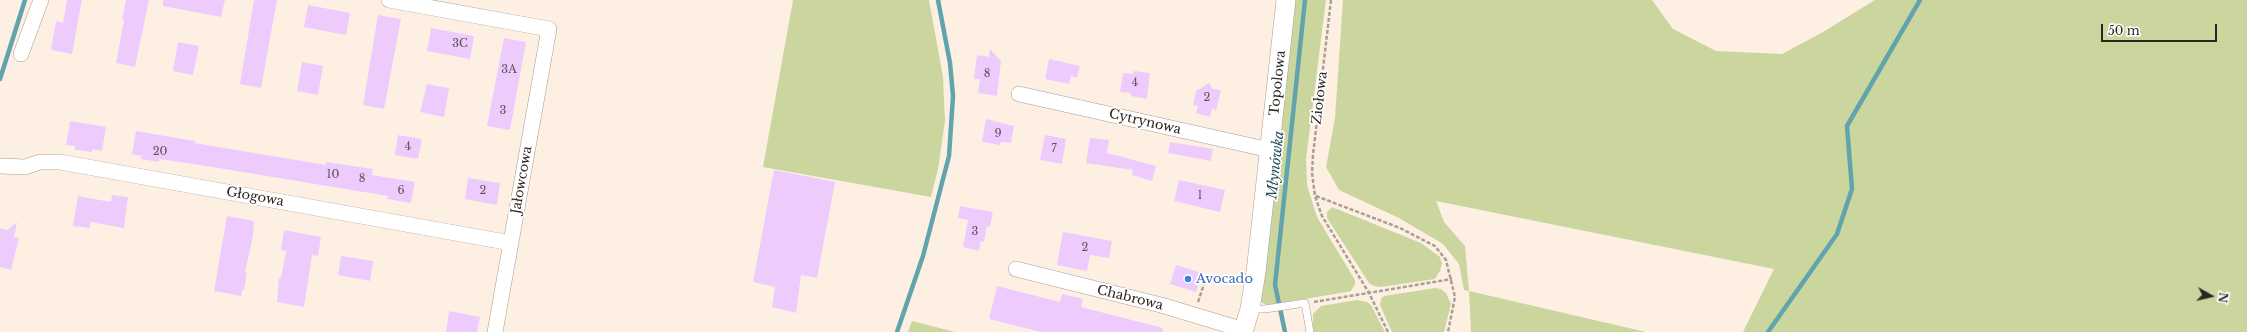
<!DOCTYPE html>
<html>
<head>
<meta charset="utf-8">
<style>
	body { margin:0 }
	#map { position:relative; width:2247px; height:332px; overflow:hidden; background:#feefe3; font-family:"Libre Baskerville",serif }
	canvas { display:block }
	.north { position:absolute; left:2191px; top:276px; width:40px; height:40px; -webkit-text-stroke:3px #fff; paint-order:stroke; rotate:98deg; font-size:11px; font-weight:700; line-height:16px; text-align:center; color:#2b2621 }
	.north::after { content:''; display:block; margin:auto; width:14px; height:18px; background:#2b2621; clip-path:polygon(50% 0,100% 100%,50% 72%,0 100%) }
	.scale { position:absolute; left:2101px; top:24px; width:116px; height:18px; box-sizing:border-box; border:2px solid #2b2621; border-top:0; padding-left:5px; font-size:12px; line-height:14px; white-space:nowrap; color:#2b2621; -webkit-text-stroke:3px #fff; paint-order:stroke }
</style>
</head>
<body>
<div id="map">
<canvas width="2247" height="332"></canvas>
<div class="north">N</div>
<div class="scale">50 m</div>
</div>
<script>
const c = document.querySelector('canvas').getContext('2d');
c.lineJoin = 'round';
function paint(path, color) { c.fillStyle = color; c.fill(path, 'evenodd'); }
const poly = rows => new Path2D(rows.map(r => 'M' + r).join(''));
function trace(path, color, width, dash) { c.strokeStyle = color; c.lineWidth = width; c.lineCap = dash ? 'butt' : 'round'; c.setLineDash(dash || []); c.stroke(path); }
function write(font, color, halo, rows, align = 'center') {
  c.font = font + ' "Libre Baskerville",serif'; c.lineWidth = 3.5; c.setLineDash([]); c.textBaseline = 'middle'; c.strokeStyle = halo; c.fillStyle = color; for (const [text, x, y, turn = 0] of rows) {
    c.save(); c.translate(x, y); c.rotate((+turn || 0) * Math.PI / 180); c.textAlign = isNaN(turn) ? turn : align; if (halo) c.strokeText(text, 0, 0); c.fillText(text, 0, 0); c.restore();
  }
}
paint(poly([
	[793,0,929,0,943,77,945,121,938,169,931,197,763,167],
	[1293,0,1326,0,1306,159,1307,185,1317,217,1355,280,1355,284,1351,291,1347,292,1267,305,1260,302],
	[1343,0,1652,0,1673,29,1716,51,1782,54,1823,32,1875,0,2247,0,2247,332,1743,332,1774,269,1436,201,1444,222,1465,246,1469,291,1646,332,1471,332,1469,291,1464,290,1459,264,1443,244,1399,218,1339,190,1326,167,1335,118],
	[1332,207,1421,243,1440,257,1442,264,1440,271,1435,279,1381,287,1374,286,1369,283,1327,218,1327,212],
	[1435,288,1441,289,1446,293,1451,304,1444,332,1392,332,1380,305,1381,299,1384,296],
	[1357,300,1367,302,1371,305,1385,332,1313,332,1313,314,1321,306],
	[912,321,955,332,908,332]
]), '#cad69e');
trace(poly([
	[0,79,25,0],
	[897,332,923,256,949,156,953,96,950,63,938,0],
	[1285,332,1275,285,1305,0],
	[1768,332,1837,234,1852,189,1847,126,1920,0]
]), '#62a4ae', 4.5);
paint(poly([
	[67,0,82,0,72,54,51,50,56,21,63,23],
	[126,0,149,0,135,67,116,63,124,20,122,19],
	[163,0,225,0,221,17,163,6],
	[254,0,277,0,261,88,240,84],
	[308,5,350,13,346,35,304,27],
	[378,15,401,19,384,109,363,105],
	[431,28,474,36,470,59,427,51],
	[504,38,526,42,510,130,487,126],
	[178,42,199,46,193,75,173,71],
	[990,49,1001,61,997,96,978,93,980,79,974,79,977,55,989,57],
	[1049,59,1080,66,1077,78,1071,76,1069,84,1045,79],
	[302,62,323,66,318,95,297,91],
	[1134,71,1150,73,1147,99,1131,96,1131,93,1120,92,1123,73,1133,74],
	[1209,83,1213,89,1221,90,1216,110,1212,109,1210,117,1196,113,1198,106,1193,105,1196,91],
	[427,84,449,88,444,117,420,112],
	[986,119,1014,126,1011,143,1001,142,1000,145,982,142],
	[70,121,106,127,102,151,93,149,92,152,79,150,75,150,75,146,66,145],
	[136,131,195,141,195,143,212,146,326,165,326,162,373,169,372,175,415,182,411,203,387,199,388,196,200,165,159,159,159,162,141,159,142,156,132,154],
	[398,135,422,139,418,159,395,155],
	[1045,135,1066,139,1062,164,1040,160],
	[1090,138,1109,140,1107,153,1156,166,1152,181,1132,175,1133,170,1086,163],
	[1170,142,1213,149,1211,161,1168,153],
	[774,170,835,182,817,278,801,275,796,313,772,307,775,287,753,282],
	[468,178,500,183,497,205,465,199],
	[1179,180,1225,190,1220,212,1174,201],
	[112,195,128,197,124,228,90,222,90,228,73,226,78,196,111,202],
	[960,206,993,212,990,227,987,226,984,242,981,241,979,251,963,247,968,220,958,218],
	[227,216,254,221,253,236,245,272,247,273,244,290,242,290,241,296,214,291],
	[17,222,14,237,19,238,11,270,0,267,0,228,7,230],
	[284,230,321,237,318,256,312,255,304,307,277,302,279,278,281,278,286,251,281,250],
	[1063,232,1112,241,1109,258,1090,255,1087,271,1057,265],
	[341,256,373,261,370,281,338,275],
	[1176,265,1202,273,1196,292,1170,284],
	[997,286,1060,302,1062,294,1083,299,1081,307,1163,328,1162,332,1041,332,989,319],
	[449,311,480,317,477,332,446,332]
]), '#edccfd');
const service = poly([
	[1250,309,1265,309,1305,303,1310,332]
]);
const minor = poly([
	[389,0,549,29,495,332],
	[21,54,41,0],
	[1019,94,1270,150],
	[0,166,25,167,40,162,60,162,511,243],
	[1016,269,1161,305,1244,330]
]);
const tertiary = poly([
	[1243,332,1250,309,1256,272,1286,0]
]);
trace(service, '#ab9d92', 8);
trace(minor, '#ab9d92', 16);
trace(tertiary, '#ab9d92', 20);
trace(poly([
	[1331,0,1313,155,1312,173,1315,196,1322,216,1369,293,1388,332],
	[1316,196,1400,228,1435,246,1446,260,1455,297,1448,332],
	[1198,302,1204,284,1199,283],
	[1314,302,1452,279]
]), '#aa9f96', 2.5, [4, 2]);
trace(service, '#fff', 7);
trace(minor, '#fff', 15);
trace(tertiary, '#fff', 19);
for (const [x, y, r, color] of [
	[1188,279,4,"#3f7fe0"]
]) { const dot = new Path2D(); dot.arc(x, y, r, 0, 2 * Math.PI); c.fillStyle = color; c.fill(dot); trace(dot, '#fff', 1.5); }
write('11px', '#5c5058', null, [
	["3C",460,44],
	["3A",509,70],
	["8",987,74],
	["4",1135,83],
	["2",1207,98],
	["3",503,111],
	["9",998,134],
	["4",408,147],
	["7",1054,149],
	["20",160,152],
	["10",333,175],
	["8",362,179],
	["6",401,191],
	["2",483,191],
	["1",1200,196],
	["3",975,232],
	["2",1085,248]
]);
write('13px', '#2b2621', '#fff', [
	["Topolowa",1278,83,-84],
	["Ziołowa",1320,98,-83],
	["Cytrynowa",1145,122,13],
	["Jałowcowa",522,180,-80],
	["Głogowa",255,197,10],
	["Chabrowa",1130,298,14]
]);
write('13px', '#366cbe', '#fff', [
	["Avocado",1196,279]
], 'left');
write('italic 14px', '#29545c', '#fff', [
	["Młynówka",1276,165,-84]
]);
</script>
</body>
</html>
